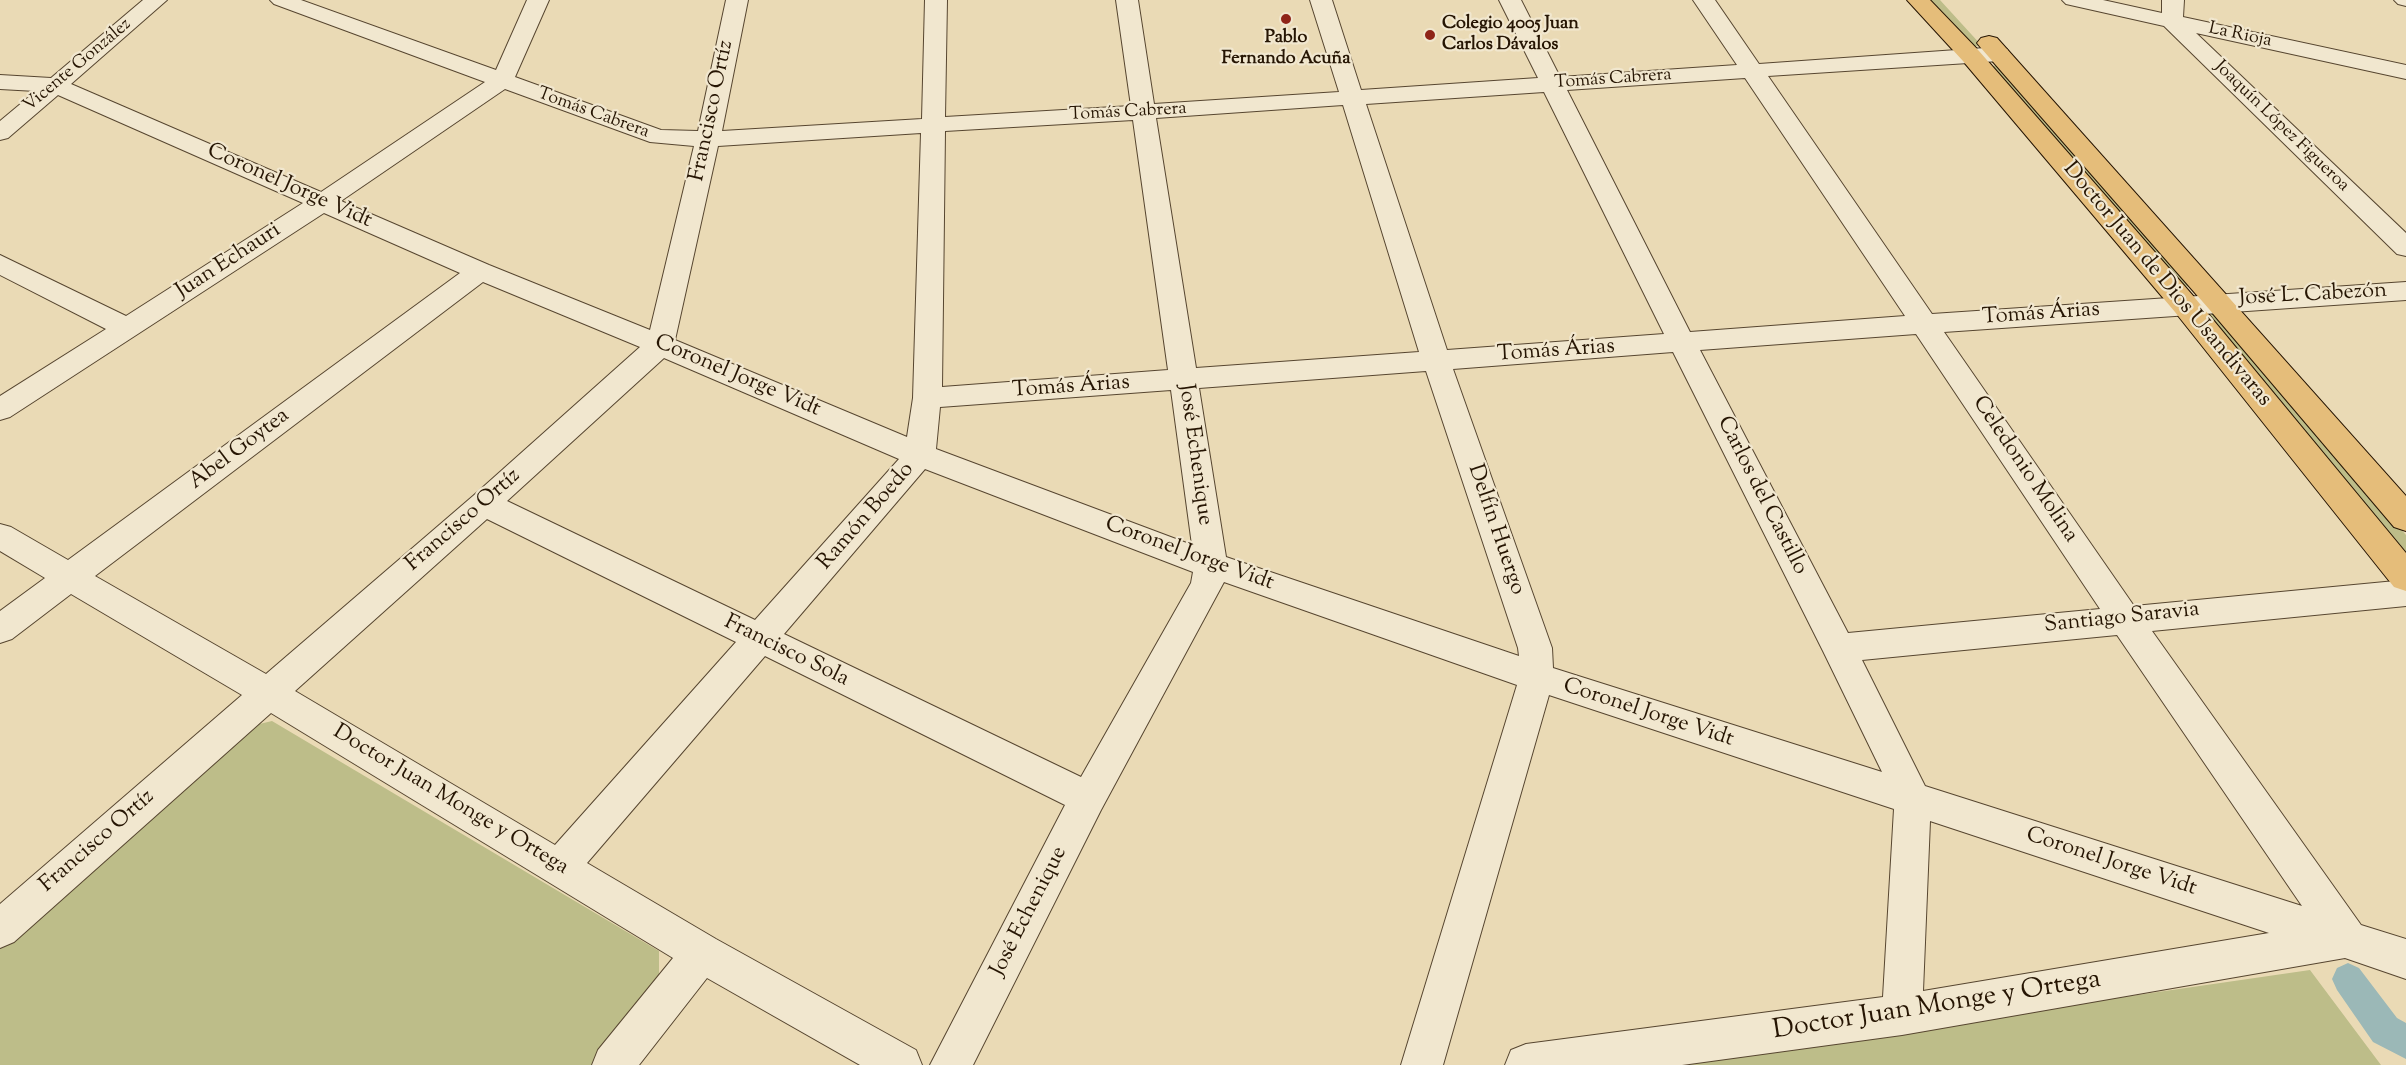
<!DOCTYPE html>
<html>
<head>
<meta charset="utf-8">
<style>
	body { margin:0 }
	canvas { display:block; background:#eadab5 }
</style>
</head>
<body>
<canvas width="2406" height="1065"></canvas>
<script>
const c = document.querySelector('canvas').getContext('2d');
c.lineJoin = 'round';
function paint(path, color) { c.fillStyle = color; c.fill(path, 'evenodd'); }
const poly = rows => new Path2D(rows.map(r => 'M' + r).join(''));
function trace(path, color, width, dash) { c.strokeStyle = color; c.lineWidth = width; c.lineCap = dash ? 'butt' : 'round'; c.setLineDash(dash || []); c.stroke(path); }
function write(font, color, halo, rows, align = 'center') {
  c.font = font + ' "Sorts Mill Goudy",serif'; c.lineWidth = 4.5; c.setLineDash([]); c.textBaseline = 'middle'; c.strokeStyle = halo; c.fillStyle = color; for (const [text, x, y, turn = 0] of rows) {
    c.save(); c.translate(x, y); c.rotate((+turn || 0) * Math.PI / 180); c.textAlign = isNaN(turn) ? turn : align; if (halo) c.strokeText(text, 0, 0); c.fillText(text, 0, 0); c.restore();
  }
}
paint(poly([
	[1928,0,1940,0,1982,46,1973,46],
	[1999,65,2192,287,2184,286,1994,69,1993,66],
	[2212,310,2406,535,2406,553,2208,316,2207,311],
	[272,721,659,951,659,981,592,1065,0,1065,0,944,247,727],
	[2310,970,2381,1065,1654,1065]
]), '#bdbd89');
const water = poly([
	[2362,985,2390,1024,2406,1033,2406,1048,2382,1034,2347,986,2362,985]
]);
paint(water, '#9bb8b7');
trace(water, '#6c776f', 1.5);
paint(poly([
	[2348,963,2359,968,2397,1018,2406,1023,2406,1059,2373,1042,2337,990,2332,979,2337,968,2348,963]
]), '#9bb8b7');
const minor = poly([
	[143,0,167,0,71,84,321,192,485,82,274,4,270,0,301,0,496,70,527,0,549,0,515,77,661,130,698,131,726,0,748,0,722,131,922,119,925,0,947,0,945,117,1131,106,1116,0,1138,0,1154,104,1339,92,1310,0,1332,0,1361,90,1538,78,1499,0,1521,0,1560,77,1737,65,1693,0,1715,0,1759,64,1999,47,2007,49,2010,54,2007,59,1999,61,1768,76,1932,314,2406,282,2406,300,1944,332,2134,606,2406,580,2406,606,2152,631,2361,925,2406,939,2406,979,2345,958,1902,1035,1682,1065,1505,1065,1511,1050,1526,1044,1883,997,1894,809,1549,695,1443,1065,1401,1065,1517,685,1224,582,1101,810,973,1065,930,1065,1065,805,765,656,587,863,716,939,916,1050,922,1065,860,1065,707,978,639,1065,592,1065,598,1050,673,958,271,713,14,942,0,948,0,904,242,695,71,594,12,639,0,643,0,611,45,578,0,551,0,524,11,527,68,560,460,273,324,213,10,417,0,420,0,396,106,329,0,275,0,255,126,316,303,203,58,95,8,138,0,140,0,121,36,91,0,89,0,75,51,78,143,0],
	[1745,78,1905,316,1690,332,1567,90,1745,78],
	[505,89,650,142,694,146,650,330,489,265,341,201,505,89],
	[1544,92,1664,334,1447,350,1366,104,1544,92],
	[1343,105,1419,352,1196,368,1156,118,1343,105],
	[1133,120,1168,370,942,387,945,131,1133,120],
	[921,133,913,398,907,437,675,340,718,146,921,133],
	[483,282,640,347,473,496,266,674,95,576,483,282],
	[1916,334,2100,609,1848,633,1700,350,1916,334],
	[1673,352,1823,651,1882,772,1553,668,1552,648,1453,369,1673,352],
	[664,358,899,459,755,620,507,501,664,358],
	[1426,371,1518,648,1519,656,1226,557,1199,388,1426,371],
	[1171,390,1192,545,936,449,940,407,1171,390],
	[925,469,1193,572,1191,583,1081,777,784,634,925,469],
	[487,519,736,642,555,845,295,691,487,519],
	[2117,635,2302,906,1925,786,1862,660,2117,635],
	[1930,821,2269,933,1923,991,1930,821],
	[2062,0,2103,0,2162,13,2162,0,2184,0,2183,17,2406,65,2406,79,2196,33,2406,233,2406,256,2397,254,2164,26,2066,4,2062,0],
	[2394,0,2406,0,2406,6,2398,4,2394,0]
]);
const major = poly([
	[1907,0,1930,0,1979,51,2195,298,2406,553,2406,591,2394,587,2175,312,1963,61,1907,0],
	[1989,36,1997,38,2406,496,2406,531,2394,527,2209,309,1981,48,1977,43,1981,38,1989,36]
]);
trace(minor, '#574630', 2);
trace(major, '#261503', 2);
paint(minor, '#f1e7cf');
paint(major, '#e5bd7a');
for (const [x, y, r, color] of [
	[1286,19,6,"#8f2418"],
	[1430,35,6,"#8f2418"]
]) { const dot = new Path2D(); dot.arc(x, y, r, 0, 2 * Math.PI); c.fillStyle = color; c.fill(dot); trace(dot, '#f1e7cf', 2); }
write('bold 18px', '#261503', '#f1e7cf', [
	["Colegio 4005 Juan",1442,25],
	["Carlos Dávalos",1442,46],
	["Pablo",1286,39,"center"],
	["Fernando Acuña",1286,60,"center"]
], 'left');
write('18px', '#261503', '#f1e7cf', [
	["La Rioja",2240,36,12],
	["Vicente González",78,66,-40],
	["Tomás Cabrera",1613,80,-4],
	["Tomás Cabrera",1128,113,-3],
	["Tomás Cabrera",593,114,20],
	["Joaquín López Figueroa",2281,127,44]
]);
write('22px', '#261503', '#f1e7cf', [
	["Francisco Ortíz",713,111,-78],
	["Coronel Jorge Vidt",289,187,24],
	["Juan Echauri",229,262,-33],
	["Doctor Juan de Dios Usandivaras",2166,285,50],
	["José L. Cabezón",2313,296,-3],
	["Tomás Árias",2041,315,-4],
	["Tomás Árias",1556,352,-4],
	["Coronel Jorge Vidt",737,377,23],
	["Tomás Árias",1071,388,-4],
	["Abel Goytea",240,450,-37],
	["José Echenique",1194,455,82],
	["Celedonio Molina",2024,470,56],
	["Carlos del Castillo",1761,496,63],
	["Ramón Boedo",867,517,-49],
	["Francisco Ortíz",464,521,-41],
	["Delfín Huergo",1495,530,71],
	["Coronel Jorge Vidt",1189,555,20],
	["Santiago Saravia",2122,619,-6],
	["Francisco Sola",786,652,26],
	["Coronel Jorge Vidt",1648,714,18],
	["Doctor Juan Monge y Ortega",450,801,31],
	["Francisco Ortíz",98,842,-41],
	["Coronel Jorge Vidt",2111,863,18],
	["José Echenique",1030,912,-63]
]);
write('27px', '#261503', '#f1e7cf', [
	["Doctor Juan Monge y Ortega",1937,1007,-9]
]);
</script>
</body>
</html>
